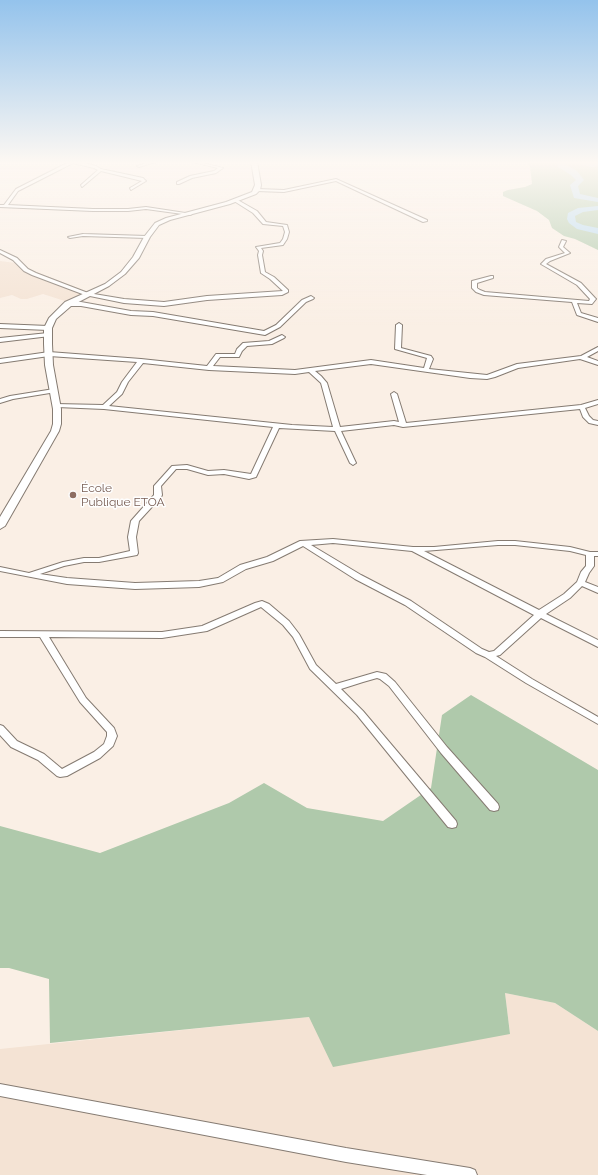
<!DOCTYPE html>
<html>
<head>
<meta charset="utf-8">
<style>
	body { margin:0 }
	canvas { display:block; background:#faefe5 }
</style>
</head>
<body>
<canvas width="598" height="1175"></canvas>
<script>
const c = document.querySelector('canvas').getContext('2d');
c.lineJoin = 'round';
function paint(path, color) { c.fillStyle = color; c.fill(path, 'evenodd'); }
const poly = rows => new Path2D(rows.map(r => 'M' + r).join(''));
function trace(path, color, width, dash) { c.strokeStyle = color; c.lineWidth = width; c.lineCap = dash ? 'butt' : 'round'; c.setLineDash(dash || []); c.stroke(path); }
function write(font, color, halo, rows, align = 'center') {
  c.font = font + ' Raleway,sans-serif'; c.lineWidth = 3; c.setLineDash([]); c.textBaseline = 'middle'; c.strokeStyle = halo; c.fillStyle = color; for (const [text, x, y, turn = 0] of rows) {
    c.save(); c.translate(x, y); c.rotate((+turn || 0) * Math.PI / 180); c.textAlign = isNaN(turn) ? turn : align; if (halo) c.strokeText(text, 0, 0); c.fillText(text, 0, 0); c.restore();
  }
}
paint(poly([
	[0,261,16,263,31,270,89,292,68,302,43,294,27,299,21,299,12,295,0,298],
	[505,993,555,1003,598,1031,598,1175,0,1175,0,1049,309,1017,510,1033]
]), '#f4e3d4');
paint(poly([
	[525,161,598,161,598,250,575,239,564,236,552,228,549,220,537,211,503,196,503,192,508,190,525,187,532,184,530,166],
	[471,695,598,770,598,1031,555,1003,505,993,510,1034,333,1067,309,1017,50,1043,49,979,9,968,0,968,0,826,100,853,229,803,264,783,307,808,383,821,431,788,442,715]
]), '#afc9ab');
trace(poly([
	[581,163,583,161]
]), '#b6daf3', 1.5);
paint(poly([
	[560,161,598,162,598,166,592,167,571,163,565,164,577,171,584,180,578,186,580,194,598,198,598,202,574,198,570,185,576,180,571,175,558,167,557,165,560,161],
	[598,206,598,210,583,212,575,216,576,222,583,225,598,228,598,234,577,229,569,223,567,219,568,213,578,208,598,206]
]), '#b6daf3');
const street = poly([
	[71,161,76,161,96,166,101,169,143,178,146,181,131,190,130,188,142,181,101,171,82,187,81,185,98,170,94,168,73,163,18,191,8,205,93,209,128,209,146,207,192,214,190,215,146,209,128,211,93,211,0,207,0,205,4,205,16,189,71,161],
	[153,161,159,161,139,167,137,166,153,161],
	[188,161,195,161,223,168,216,173,192,178,179,184,177,184,177,182,190,176,214,171,218,168,188,161],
	[336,179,427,220,427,221,423,222,336,181,284,192,257,191,255,190,257,189,284,190,336,179],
	[234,199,236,199,257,211,266,222,287,225,289,232,287,239,283,245,261,248,263,251,262,255,265,272,274,277,288,290,288,292,282,295,207,300,164,306,124,303,85,295,32,275,24,271,13,260,0,253,0,250,17,258,28,269,36,273,88,293,124,299,164,302,207,296,283,291,270,279,261,273,258,255,259,251,256,247,280,243,283,239,285,232,283,226,263,224,253,213,234,201,234,199],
	[83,234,147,236,149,237,147,238,83,236,70,238,68,237,83,234],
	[562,240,566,241,563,247,570,253,550,261,546,264,581,283,595,298,596,299,592,304,577,303,581,313,598,318,598,322,577,315,572,302,484,295,476,292,472,288,472,281,491,276,493,276,493,278,477,283,477,288,480,290,485,292,589,301,590,299,577,285,541,264,546,259,565,253,559,247,562,240],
	[311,296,314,298,313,299,306,302,280,327,265,335,153,316,131,315,81,306,68,306,65,304,68,302,81,302,131,311,153,312,264,331,276,325,302,300,311,296],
	[399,323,402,325,401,348,431,356,433,359,429,369,487,375,517,364,581,356,598,347,598,351,587,357,598,361,598,365,580,359,518,368,495,377,487,379,470,378,371,364,315,371,321,376,327,383,340,427,394,421,399,422,391,394,394,392,397,394,406,423,581,405,598,400,598,404,585,408,589,416,593,420,598,421,598,425,589,423,583,417,580,409,403,427,394,425,341,431,356,463,353,465,350,463,335,431,279,428,256,477,249,479,224,474,208,475,187,469,176,469,161,486,162,495,161,497,139,521,136,537,138,553,137,555,99,562,84,562,64,566,40,574,67,578,135,583,199,581,218,578,240,565,267,557,300,541,333,539,413,547,434,547,498,541,515,541,570,547,590,552,598,552,598,556,594,556,594,566,589,573,585,582,598,587,598,593,582,586,570,598,546,614,598,640,598,647,541,618,500,655,496,656,532,679,598,717,598,724,526,683,485,657,476,653,405,605,355,579,303,546,273,561,246,569,223,582,199,587,135,589,67,584,0,571,0,567,29,573,63,562,84,558,99,558,130,551,128,537,131,521,154,495,154,486,172,466,187,465,208,471,224,470,251,474,273,427,104,409,57,407,55,406,55,404,103,405,117,392,122,382,137,362,49,356,0,363,0,359,49,352,141,359,207,366,216,354,235,354,237,349,243,343,269,341,282,335,285,337,284,338,272,344,247,346,242,351,239,357,220,357,213,366,295,370,371,360,424,368,427,358,395,349,396,325,399,323],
	[143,363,209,370,295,374,309,372,321,383,333,427,292,425,109,406,122,394,128,382,143,363],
	[333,543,412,551,534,615,494,651,489,652,482,649,411,601,361,575,311,545,333,543],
	[498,545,515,545,570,551,586,555,586,566,581,572,577,582,564,594,539,610,424,551,498,545],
	[0,324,48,326,51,328,48,330,0,328,0,324],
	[48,333,51,335,50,336,0,342,0,338,48,333],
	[54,389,57,391,56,392,13,399,0,403,0,399,10,396,54,389],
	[262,601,269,604,289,621,299,634,316,665,336,684,377,672,386,674,395,682,447,747,498,804,499,807,498,810,494,811,490,810,441,753,389,686,380,679,377,678,363,682,341,689,363,711,456,821,457,824,456,827,452,828,448,827,357,715,310,669,293,637,283,625,261,607,207,631,162,638,49,637,86,698,114,728,117,736,113,746,100,758,67,776,60,777,57,776,38,760,11,747,0,735,0,725,3,726,17,741,44,754,62,769,94,752,104,744,107,736,107,732,80,702,40,637,0,637,0,631,162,632,202,626,255,603,262,601],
	[0,1084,346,1148,470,1168,475,1170,477,1175,427,1175,346,1162,0,1096,0,1084]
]);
const secondary = poly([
	[251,161,257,161,261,185,260,190,256,194,230,204,170,220,159,225,150,237,139,258,125,274,109,286,71,306,56,319,52,328,52,344,53,365,61,409,61,424,59,431,5,526,0,529,0,517,51,431,53,424,53,409,45,365,44,344,44,328,49,318,65,302,105,284,121,272,133,257,144,237,155,223,166,218,226,202,252,192,255,185,251,161]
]);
trace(street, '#857b72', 2);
trace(secondary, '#857b72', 2);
paint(street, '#fff');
paint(secondary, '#fff');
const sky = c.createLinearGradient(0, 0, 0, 325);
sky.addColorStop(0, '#94c3ec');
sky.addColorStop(0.5, '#fdf8f3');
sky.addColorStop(1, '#fdf8f300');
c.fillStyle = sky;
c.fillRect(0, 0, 598, 325);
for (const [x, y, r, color] of [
	[73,495,4,"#8d6e63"]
]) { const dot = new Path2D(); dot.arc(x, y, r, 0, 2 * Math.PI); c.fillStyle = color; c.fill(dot); trace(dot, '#fefefe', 1.5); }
write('12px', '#785e54', '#fefefe', [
	["École",81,488],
	["Publique ETOA",81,502]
], 'left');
</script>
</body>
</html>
